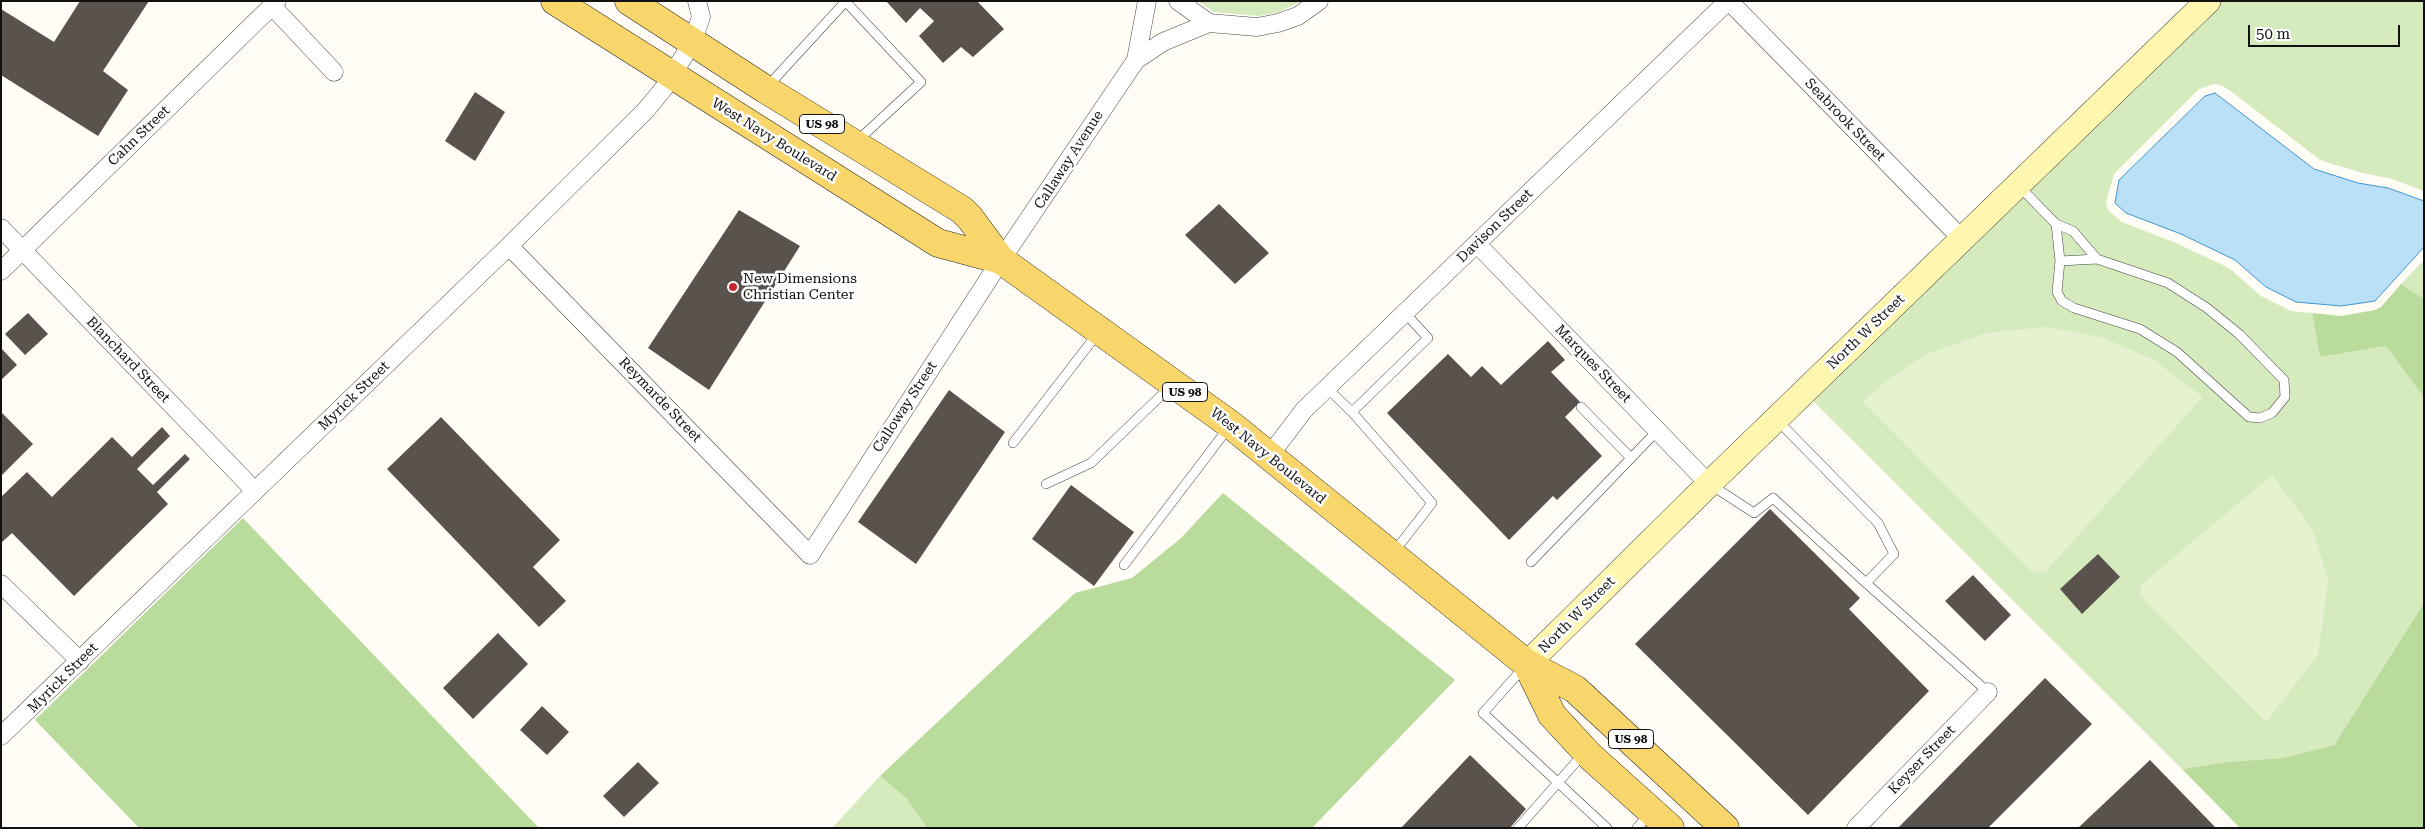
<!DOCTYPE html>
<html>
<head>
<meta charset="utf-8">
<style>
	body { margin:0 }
	#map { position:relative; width:2425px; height:829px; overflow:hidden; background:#fffdf5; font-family:"Roboto Serif",serif }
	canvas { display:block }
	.frame { position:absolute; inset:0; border:2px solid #111; pointer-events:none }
	.scale { position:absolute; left:2248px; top:25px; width:152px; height:22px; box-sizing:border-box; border:2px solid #111; border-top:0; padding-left:6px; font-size:15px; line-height:18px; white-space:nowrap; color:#111; -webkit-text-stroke:4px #fff; paint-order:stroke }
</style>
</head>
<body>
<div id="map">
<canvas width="2425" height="829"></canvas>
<div class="frame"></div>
<div class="scale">50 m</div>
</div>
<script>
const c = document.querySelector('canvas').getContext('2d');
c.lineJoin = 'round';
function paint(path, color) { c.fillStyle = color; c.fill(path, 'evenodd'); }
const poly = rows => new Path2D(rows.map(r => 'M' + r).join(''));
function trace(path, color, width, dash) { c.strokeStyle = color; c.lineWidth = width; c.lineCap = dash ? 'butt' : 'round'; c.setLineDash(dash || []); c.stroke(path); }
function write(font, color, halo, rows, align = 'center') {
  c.font = font + ' "Roboto Serif",serif'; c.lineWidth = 5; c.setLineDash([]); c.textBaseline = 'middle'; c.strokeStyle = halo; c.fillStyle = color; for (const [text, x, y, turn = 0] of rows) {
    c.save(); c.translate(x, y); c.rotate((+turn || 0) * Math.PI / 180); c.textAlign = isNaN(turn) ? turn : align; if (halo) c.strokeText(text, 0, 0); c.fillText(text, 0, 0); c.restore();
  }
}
paint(poly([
	[1198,1,1302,1,1276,13,1258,16,1214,12],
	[2222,1,2424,1,2424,191,2392,179,2362,173,2320,160,2232,92,2221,85,2214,84,2199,89,2114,174,2106,202,2108,210,2122,222,2176,243,2229,268,2261,296,2291,311,2312,313,2320,357,2386,346,2422,395,2424,400,2424,603,2334,745,2282,758,2227,762,2182,769,1811,399],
	[2424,260,2424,299,2401,284],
	[880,776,907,799,927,828,832,828]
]), '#d5ebbd');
paint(poly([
	[2401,284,2424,299,2424,400,2422,395,2386,346,2320,357,2312,313,2341,316,2375,310,2381,307],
	[1223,493,1455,680,1312,828,927,828,907,799,880,776,1075,593,1132,578,1181,538],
	[243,518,539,828,139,828,35,720],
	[2424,603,2424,828,2240,828,2182,769,2227,762,2282,758,2334,745]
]), '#b9dc9c');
paint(poly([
	[2045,327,2101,337,2154,360,2203,397,2045,572,2031,571,1863,402,1884,383,1924,355,1986,333],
	[2272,475,2313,530,2328,580,2318,655,2266,722,2140,595,2141,585]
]), '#e6f2cf');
const water = poly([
	[2215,93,2314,169,2358,183,2388,188,2424,201,2424,247,2375,301,2341,306,2296,302,2266,287,2235,260,2181,234,2126,213,2115,203,2119,180,2205,96,2215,93]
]);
paint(water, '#b9e0f7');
trace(water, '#3f96cf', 1);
paint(poly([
	[80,1,149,1,103,71,128,90,98,136,1,75,1,9,54,42],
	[886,1,977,1,1004,29,973,57,961,47,943,63,919,36,934,21,920,8,906,23],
	[475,92,505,112,475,161,445,141],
	[1219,204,1269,253,1235,284,1185,235],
	[739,210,800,246,709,390,648,348],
	[28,313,48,334,25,355,5,334],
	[1548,341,1565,360,1551,372,1580,402,1565,417,1602,456,1557,500,1553,496,1509,540,1387,413,1448,354,1471,377,1482,366,1501,385],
	[1,348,17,365,1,380],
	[949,390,1005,432,916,564,858,522],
	[1,412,33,444,1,476],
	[441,417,560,540,533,567,566,601,539,627,387,469],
	[162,427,170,436,137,469,153,485,185,454,190,459,157,492,168,504,74,596,12,533,1,543,1,497,27,472,52,497,112,437,132,457],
	[1071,485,1134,532,1094,586,1032,539],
	[1770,509,1860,598,1849,609,1929,691,1808,815,1635,644],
	[2098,554,2120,577,2082,614,2060,589],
	[1973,575,2011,615,1985,641,1945,601],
	[498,633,528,664,473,719,443,688],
	[2045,678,2092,724,1988,828,1898,828],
	[542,706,569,732,547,755,520,730],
	[1470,755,1526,809,1510,828,1401,828],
	[2150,760,2216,828,2078,828],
	[638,762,659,783,624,817,603,796]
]), '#5a524d');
const service = poly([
	[846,2,921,82,856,142],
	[767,87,846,1],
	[2018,185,2056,224,2073,231,2097,259,2168,283,2207,308,2239,334,2284,380,2285,397,2272,413,2260,418,2249,417,2177,352,2140,329,2074,308,2062,301,2057,292,2060,261,2056,224],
	[2060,261,2097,259],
	[1327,388,1352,412,1432,503,1394,552],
	[1581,407,1631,458],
	[1352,412,1428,338,1405,313],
	[1013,443,1098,333],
	[1046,484,1091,463,1172,385],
	[1711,485,1754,513,1773,498,1866,583,1894,554,1878,523,1778,421],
	[1531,562,1658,430],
	[1124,565,1229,427],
	[1866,583,1988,692],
	[1525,666,1483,713,1607,828],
	[1518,828,1584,753],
	[1637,828,1650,813]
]);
const minor = poly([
	[1178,1,1209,23],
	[1729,1,1962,239],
	[272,6,334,72],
	[1136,60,1147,1],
	[1,228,255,491],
	[1477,244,1709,484],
	[509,246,810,555,1001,260,1136,60,1163,42,1209,23,1257,27,1278,23,1298,16,1319,1],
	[1,271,277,1],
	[1269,456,1304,410,1728,1],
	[1,584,80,661],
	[1,736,509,246,646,110,664,88,692,43,701,17,697,1],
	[1856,828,1988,692]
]);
const secondary = poly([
	[1527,664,1709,484,2208,1]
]);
const primary = poly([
	[555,1,938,243,1001,260],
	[629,1,765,89,962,210,970,218,1001,260,1231,425,1527,664,1575,689,1725,828],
	[1527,664,1552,715,1590,756,1670,828]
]);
trace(service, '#444', 10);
trace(minor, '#444', 19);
trace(secondary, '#333', 26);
trace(primary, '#222', 29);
trace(service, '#fff', 9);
trace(minor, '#fff', 18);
trace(secondary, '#fff6b0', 25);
trace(primary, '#f9d66b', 28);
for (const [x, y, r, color] of [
	[733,287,5,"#c4262e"]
]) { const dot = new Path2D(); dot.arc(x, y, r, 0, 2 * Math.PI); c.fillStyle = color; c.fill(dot); trace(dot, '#fff', 2); }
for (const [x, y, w] of [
	[822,124,45],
	[1185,392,45],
	[1631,739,45]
]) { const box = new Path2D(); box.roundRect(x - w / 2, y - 9.5, w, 19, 4); c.fillStyle = '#fff'; c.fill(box); trace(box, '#111', 1); }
write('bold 12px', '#111', null, [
	["US 98",822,124],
	["US 98",1185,392],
	["US 98",1631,739]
]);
write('14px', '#111', '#fff', [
	["Seabrook Street",1845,120,46],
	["Cahn Street",139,136,-44],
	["West Navy Boulevard",774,140,32],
	["Callaway Avenue",1069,160,-57],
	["Davison Street",1495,226,-44],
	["North W Street",1866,332,-44],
	["Blanchard Street",128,360,46],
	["Marques Street",1593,364,46],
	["Myrick Street",354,396,-44],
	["Reymarde Street",660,400,46],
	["Calloway Street",905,407,-57],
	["West Navy Boulevard",1268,456,39],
	["North W Street",1577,615,-45],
	["Myrick Street",63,678,-45],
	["Keyser Street",1922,760,-46]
]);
write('14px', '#111', '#fff', [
	["New Dimensions",743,279],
	["Christian Center",743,295]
], 'left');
</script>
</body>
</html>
